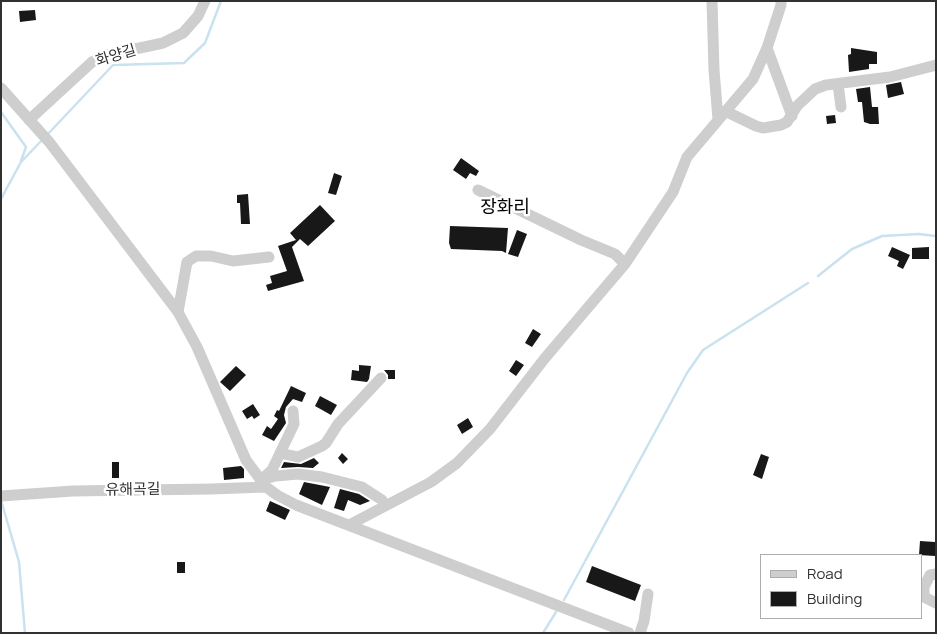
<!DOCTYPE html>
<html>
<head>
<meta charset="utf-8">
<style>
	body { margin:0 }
	#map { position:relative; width:937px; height:634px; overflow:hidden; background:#fff; font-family:Manrope,sans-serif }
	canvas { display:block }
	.frame { position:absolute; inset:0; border:2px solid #313131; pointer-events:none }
	.legend { position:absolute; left:760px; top:554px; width:162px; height:65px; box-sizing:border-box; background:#fff; border:1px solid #adadad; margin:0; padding:6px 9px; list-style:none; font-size:15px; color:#313131 }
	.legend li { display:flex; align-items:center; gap:10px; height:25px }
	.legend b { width:25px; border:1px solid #adadad }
</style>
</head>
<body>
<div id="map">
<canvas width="937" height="634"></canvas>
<div class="frame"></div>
<ul class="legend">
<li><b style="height:6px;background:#cecece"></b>Road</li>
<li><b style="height:14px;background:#181818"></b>Building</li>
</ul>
</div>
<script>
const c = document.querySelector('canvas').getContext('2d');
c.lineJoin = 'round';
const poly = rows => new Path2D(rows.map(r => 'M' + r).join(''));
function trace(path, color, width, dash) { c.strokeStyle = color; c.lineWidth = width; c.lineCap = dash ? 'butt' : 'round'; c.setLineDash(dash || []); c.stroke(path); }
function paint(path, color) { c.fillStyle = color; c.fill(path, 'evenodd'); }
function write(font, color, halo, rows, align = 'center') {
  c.font = font + ' Manrope,"Noto Sans KR",sans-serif'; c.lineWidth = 5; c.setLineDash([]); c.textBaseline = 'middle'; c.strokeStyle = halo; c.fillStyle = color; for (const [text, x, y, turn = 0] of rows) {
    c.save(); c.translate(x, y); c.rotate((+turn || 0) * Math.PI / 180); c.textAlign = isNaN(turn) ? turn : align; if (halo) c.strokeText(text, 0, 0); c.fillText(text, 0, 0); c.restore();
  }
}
trace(poly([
	[1,112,26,147,21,161],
	[47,135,113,65,184,63,205,43,221,1],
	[1,199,21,162,43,139],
	[818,276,852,249,882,236,919,234,936,236],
	[1,500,19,562,25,633],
	[564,600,687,373,703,350,808,283],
	[543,633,556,612]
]), '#cae2f0', 2.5);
paint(poly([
	[35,10,36,20,20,22,19,11],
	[851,48,877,52,877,64,869,64,869,69,849,72,848,55,851,54],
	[901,82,904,94,888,98,886,85],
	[870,87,872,107,878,107,879,124,870,124,864,122,862,102,858,102,856,89],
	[835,115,836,123,827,124,826,116],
	[461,158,479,171,476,176,470,173,466,179,453,170],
	[334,173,342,176,336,195,328,193],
	[248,194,250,224,241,224,240,203,237,203,237,195],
	[320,205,335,221,308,246,300,239,292,247,304,281,268,291,266,285,272,283,270,276,287,271,278,246,296,240,290,233],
	[450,226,508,228,506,253,502,251,451,249,449,243],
	[517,230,527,234,518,257,508,254],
	[892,247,910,255,903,269,897,266,899,261,888,256],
	[929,247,929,259,912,259,912,248],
	[533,329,541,334,532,347,525,343],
	[516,360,524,365,516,376,509,371],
	[359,365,371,366,369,379,367,382,351,380,352,370,359,371],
	[236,366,246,375,230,391,220,382],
	[384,370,395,370,395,379,388,379,388,375],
	[291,386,306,393,302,402,293,399,286,407,284,415,286,423,274,441,262,435,267,426,271,429,278,419,274,416,277,410,279,411],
	[320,396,337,405,331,415,315,406],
	[253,404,260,415,254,419,252,416,247,419,242,411],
	[468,418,473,427,462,434,457,425],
	[342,453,348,459,343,464,338,458],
	[761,454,769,457,762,479,753,475],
	[314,458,319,463,313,468,298,467,281,468,284,462,301,464],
	[112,462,119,462,119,478,112,478],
	[241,466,244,469,244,478,224,480,223,468],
	[304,482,330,487,322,505,299,494],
	[340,489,359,494,370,501,360,505,348,500,344,511,334,508],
	[270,501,290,510,285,520,266,511],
	[920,541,935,542,935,556,919,555],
	[177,562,185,562,185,573,177,573],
	[592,566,641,585,635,601,586,582]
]), '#181818');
trace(poly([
	[712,1,714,70,718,119],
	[767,48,792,116],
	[838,84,841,107],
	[1,88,50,143,178,312,197,347,246,460,266,487,277,495,296,505,629,633],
	[725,111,756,126,763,128,781,125,787,122,797,106,815,89,826,85,890,77,936,65],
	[29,120,92,62,107,55,163,43,183,33,198,16,205,1],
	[478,190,581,240,615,254,625,264],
	[178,312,187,262,196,256,211,256,233,261,269,257],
	[280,453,298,457,322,446,326,443,338,424,381,378],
	[262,479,272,470,294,424,293,411],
	[260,480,276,476,298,474,322,477,362,487,382,500,385,505],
	[1,496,73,491,211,489,266,487],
	[349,525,431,482,457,463,490,429,545,358,625,264,673,192,687,157,753,79,767,48,781,5,781,1],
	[936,574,930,575,924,587,924,597,936,603],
	[640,633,644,621,648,594]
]), '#cecece', 11);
write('15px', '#313131', '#fff', [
	["화양길",116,56,-17],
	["유해곡길",133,490,-1]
]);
write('18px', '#000', '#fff', [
	["장화리",505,208]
]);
</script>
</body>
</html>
